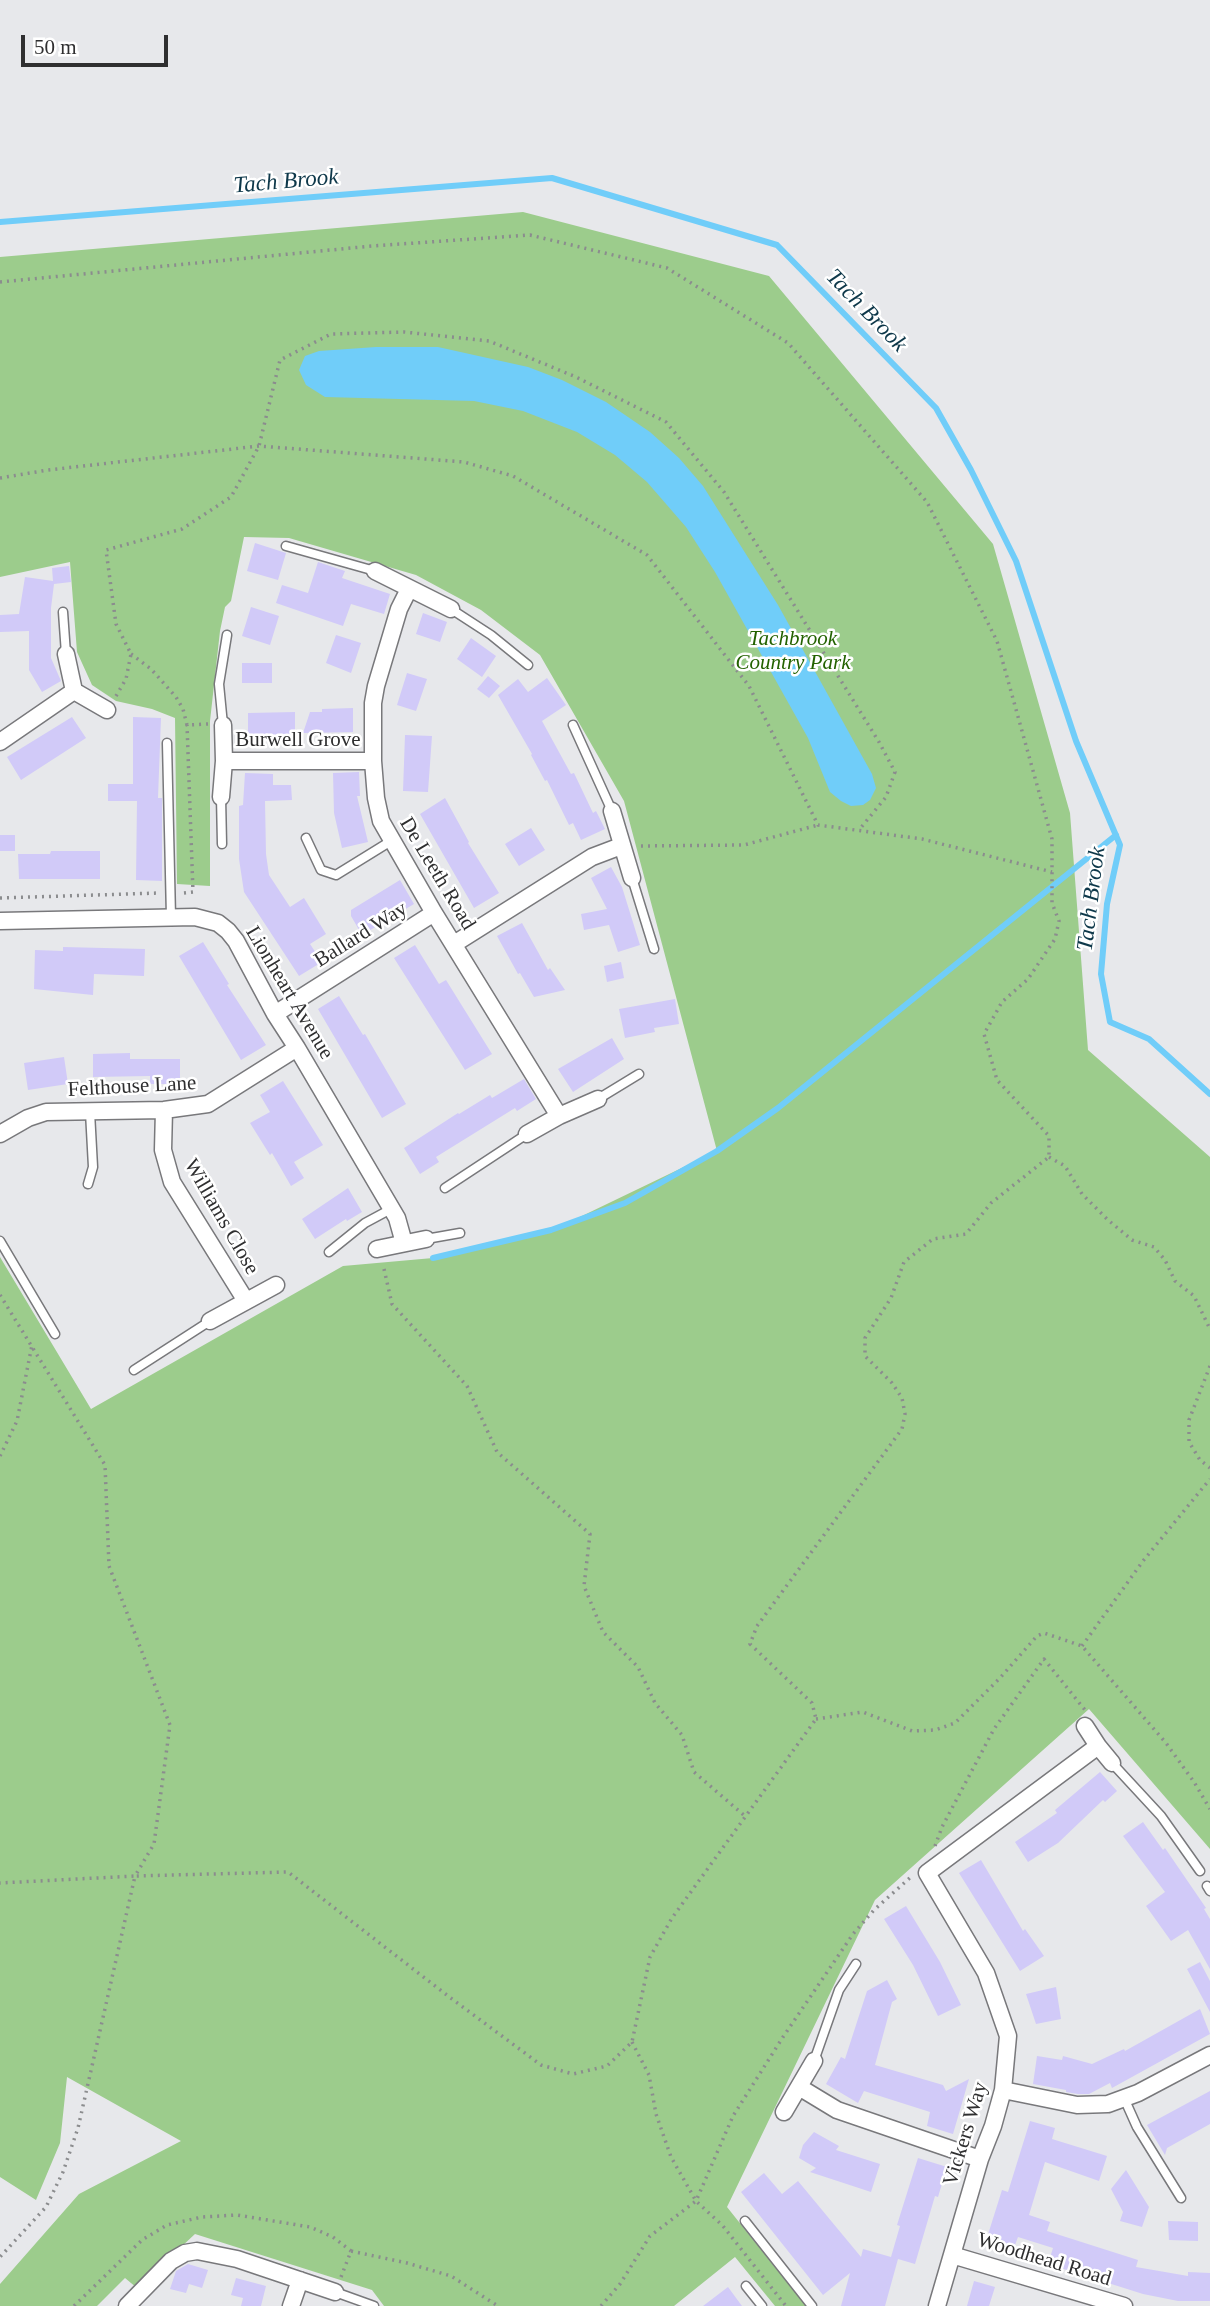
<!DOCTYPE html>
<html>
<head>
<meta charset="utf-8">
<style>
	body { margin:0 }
	#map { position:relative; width:1210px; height:2306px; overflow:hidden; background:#e7e8eb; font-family:"Times New Roman",serif }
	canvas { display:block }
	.scale { position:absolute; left:21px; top:35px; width:147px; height:32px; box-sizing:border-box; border:4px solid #2f2f30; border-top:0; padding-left:9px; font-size:21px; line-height:24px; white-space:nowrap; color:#2f2f30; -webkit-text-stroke:5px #fff; paint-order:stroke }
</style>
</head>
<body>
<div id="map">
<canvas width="1210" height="2306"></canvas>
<div class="scale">50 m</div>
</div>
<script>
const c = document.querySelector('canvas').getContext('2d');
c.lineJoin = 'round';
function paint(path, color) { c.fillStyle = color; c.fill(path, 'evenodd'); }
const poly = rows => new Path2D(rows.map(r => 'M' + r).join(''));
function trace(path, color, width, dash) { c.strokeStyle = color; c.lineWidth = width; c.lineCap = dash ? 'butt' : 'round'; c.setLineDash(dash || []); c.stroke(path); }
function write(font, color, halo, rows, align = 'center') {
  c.font = font + ' "Times New Roman",serif'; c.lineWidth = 5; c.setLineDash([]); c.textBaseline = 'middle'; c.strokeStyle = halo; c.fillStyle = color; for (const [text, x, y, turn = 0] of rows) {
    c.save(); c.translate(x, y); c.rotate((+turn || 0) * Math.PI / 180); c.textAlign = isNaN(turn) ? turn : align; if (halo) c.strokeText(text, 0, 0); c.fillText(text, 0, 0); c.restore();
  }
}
paint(poly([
	[523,212,769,276,993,544,1070,813,1088,1050,1210,1157,1210,1849,1089,1709,875,1900,727,2207,806,2306,775,2306,735,2257,674,2306,384,2306,372,2290,195,2234,137,2288,125,2278,97,2306,0,2306,0,2284,79,2194,181,2141,67,2077,60,2143,36,2200,0,2177,0,1257,91,1409,343,1266,433,1258,557,1228,717,1151,624,801,540,655,481,610,416,575,289,538,244,537,231,601,225,607,220,631,210,721,210,886,177,884,175,718,152,709,116,701,92,685,77,652,70,562,0,577,0,257]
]), '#9ccc8c');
paint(poly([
	[376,347,438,347,528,367,562,380,606,402,650,432,679,458,703,486,778,605,872,774,876,788,870,800,863,805,851,806,841,801,830,792,808,738,715,572,686,527,647,482,615,455,577,432,523,411,474,401,325,397,306,385,299,370,305,356,319,351]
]), '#70cdf9');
trace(poly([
	[0,222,552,178,777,245,936,408,971,470,1016,561,1076,741,1120,845,1107,904,1101,974,1110,1022,1149,1039,1210,1094],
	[433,1258,551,1230,625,1203,717,1151,778,1108,1116,835]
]), '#70cdf9', 6);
paint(poly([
	[255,543,286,553,278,580,247,571],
	[318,562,345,571,342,578,390,594,384,614,351,604,343,626,276,603,282,585,308,593],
	[69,566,71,582,54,584,51,608,51,658,61,681,42,692,29,670,29,631,0,632,0,615,19,614,25,577,53,581,52,568],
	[251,607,279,616,270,645,242,636],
	[423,613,447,622,440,642,416,634],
	[336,635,361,643,351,673,326,663],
	[471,638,496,656,482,677,457,659],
	[242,663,272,663,272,683,242,683],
	[407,673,427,679,416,711,397,705],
	[488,676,500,686,489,698,477,689],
	[547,678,566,705,542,721,571,774,574,773,593,813,596,811,605,829,581,840,573,823,569,825,547,780,545,781,531,755,532,754,498,695,518,679,528,692],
	[353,708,353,732,303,733,310,712,322,712,322,709],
	[295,712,295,736,248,737,248,713],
	[72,717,86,738,21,780,7,757],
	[133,717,161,718,158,798,162,798,162,881,136,880,137,801,108,801,108,784,133,784],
	[405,735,432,736,428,792,403,791],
	[359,772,360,796,357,796,368,842,342,848,334,813,333,773],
	[245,773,273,774,273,785,291,785,292,800,265,801,266,854,269,875,290,907,304,898,326,934,310,944,322,962,299,976,244,892,239,859,239,806,243,805],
	[445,798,469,842,468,843,499,893,474,908,420,814],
	[531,828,545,850,519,866,505,844],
	[0,835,15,835,15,851,0,851],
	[51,851,100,851,100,879,19,879,18,854,50,854],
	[611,867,622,887,640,945,618,952,609,925,584,930,581,914,607,909,591,878],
	[400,880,414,904,362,935,351,916,351,910],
	[522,923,548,970,550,968,565,990,534,997,520,973,518,974,497,936],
	[203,942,229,984,227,985,266,1045,241,1060,179,956],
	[415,945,439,984,446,980,492,1054,465,1070,394,958],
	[63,947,145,949,144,976,94,974,93,995,34,989,35,950,63,951],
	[621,962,624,978,607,982,604,966],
	[339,996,363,1035,365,1034,406,1104,382,1118,318,1009],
	[675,999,679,1024,654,1028,655,1032,625,1038,619,1009],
	[612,1038,624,1059,573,1092,558,1069],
	[130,1053,130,1059,180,1059,180,1084,150,1084,150,1076,93,1077,93,1054],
	[64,1057,68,1084,28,1090,24,1063],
	[524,1079,536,1099,517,1111,515,1108,436,1157,439,1162,420,1174,404,1148,458,1113,459,1114,490,1095,492,1098],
	[283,1081,323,1145,294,1162,304,1178,291,1186,272,1153,270,1155,250,1123,270,1112,260,1095],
	[348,1188,362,1212,347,1221,346,1219,315,1239,302,1219],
	[1100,1772,1117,1791,1105,1802,1103,1800,1058,1843,1028,1862,1015,1842,1057,1813,1055,1810],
	[1143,1822,1163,1850,1165,1848,1206,1908,1204,1909,1210,1919,1210,1969,1188,1930,1171,1941,1146,1906,1165,1892,1123,1836],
	[981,1860,1023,1931,1025,1929,1044,1956,1020,1971,959,1873],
	[906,1906,940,1962,961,2005,938,2016,913,1965,884,1919],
	[1200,1962,1210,1981,1210,2012,1187,1969],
	[887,1980,897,1999,892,2002,875,2065,943,2085,946,2091,969,2079,953,2134,927,2126,930,2112,864,2091,858,2103,826,2084,841,2057,845,2059,867,1991],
	[1056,1987,1061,2019,1036,2024,1026,1994],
	[1200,2009,1210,2034,1112,2088,1110,2083,1089,2094,1078,2094,1066,2092,1066,2090,1033,2084,1037,2056,1062,2060,1063,2056,1092,2064,1124,2049,1125,2051],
	[1210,2091,1210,2124,1167,2148,1165,2155,1147,2125],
	[1030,2121,1055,2128,1052,2139,1107,2156,1099,2181,1045,2162,1029,2215,1050,2222,1047,2231,1138,2260,1136,2267,1188,2276,1188,2272,1210,2273,1210,2301,1178,2301,1143,2294,1048,2264,1053,2248,1018,2237,1012,2253,985,2244,1002,2190,1008,2192],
	[814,2132,839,2146,836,2150,880,2164,871,2192,810,2172,816,2168,799,2158,803,2145],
	[918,2158,947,2167,938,2197,935,2196,915,2264,898,2259,885,2306,841,2306,850,2273,823,2295,741,2192,764,2173,782,2194,798,2181,861,2257,863,2249,891,2257,900,2226,897,2225],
	[1126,2170,1149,2207,1142,2227,1120,2221,1123,2212,1111,2189],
	[1168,2221,1198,2222,1198,2241,1169,2240],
	[188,2264,208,2270,202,2288,189,2284,186,2293,170,2289,176,2271],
	[236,2278,266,2286,261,2306,241,2306,243,2298,231,2295],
	[974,2281,995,2287,989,2306,967,2306],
	[728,2287,742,2306,703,2306]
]), '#d1caf8');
const lane = poly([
	[286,546,375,571],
	[451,609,491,635,528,665],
	[63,612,66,654],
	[223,725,219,684,227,635],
	[573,725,612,811],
	[167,743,171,917],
	[221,797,222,844],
	[306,838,321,870,336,875,391,841],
	[632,878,654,949],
	[598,1099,639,1074],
	[88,1184,93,1167,90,1112],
	[445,1188,527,1134],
	[426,1239,460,1233],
	[0,1241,55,1334],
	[329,1252,365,1223,391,1209],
	[134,1370,210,1321],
	[1112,1763,1161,1816,1200,1871],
	[1207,1886,1210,1891],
	[814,2061,839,1990,856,1964],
	[1124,2098,1137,2127,1181,2198],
	[745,2221,812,2306],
	[746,2286,762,2306],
	[335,2292,374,2306]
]);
const street = poly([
	[375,571,451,609],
	[409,589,399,609,376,686,373,703,373,761,376,798,381,821,434,913,559,1116],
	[66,654,74,691,107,710],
	[0,742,74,691],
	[224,761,373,761],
	[221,797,224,761,223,725],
	[612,811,632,878],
	[0,921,195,917,218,923,228,931,236,941,275,1014,297,1048,397,1218,404,1243],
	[454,944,592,857,621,846],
	[275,1014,434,913],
	[164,1110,163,1150,172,1182,246,1301],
	[0,1134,28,1118,46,1112,164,1110,208,1104,297,1048],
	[527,1134,559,1116,598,1099],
	[377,1249,426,1239],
	[210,1321,276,1285],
	[1098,1746,1112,1763],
	[799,2087,837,2110,980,2159],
	[1003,2090,1077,2105,1108,2104,1138,2093,1210,2055],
	[784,2112,814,2061],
	[952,2255,1124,2306],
	[127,2306,171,2261,185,2253,197,2251,237,2259,335,2292],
	[291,2306,300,2280],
	[937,2306,980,2159,993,2126,1003,2090,1008,2036,986,1973,927,1873,1098,1746,1085,1726]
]);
trace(lane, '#78787b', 11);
trace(street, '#78787b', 19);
trace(poly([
	[0,282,372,246,530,235,667,268,788,343,927,502,997,641,1052,839,1052,903,1059,921,1055,939,1028,979,1002,1002,984,1034,997,1080,1049,1136,1049,1157,991,1203,966,1234,933,1239,904,1262,891,1298,865,1338,865,1356,892,1383,902,1398,905,1414,902,1429,757,1626,750,1644,812,1703,816,1719,672,1918,650,1957,632,2042,607,2066,573,2074,541,2065,448,1996,288,1872,135,1876,78,2128,63,2172,46,2207,0,2257],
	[0,478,48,470,259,446,464,462,513,476,647,555,749,686,818,825,922,839,1052,872],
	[131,654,151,669,176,697,183,709,187,725,208,724],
	[116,696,126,679,131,654,116,624,106,550,182,529,231,497,259,446,280,360,331,334,404,332,489,341,576,377,666,422,724,492,879,742,895,772,886,797,859,830],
	[641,846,744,845,818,825],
	[184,893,193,892,187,725],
	[0,898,159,893],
	[1049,1157,1065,1166,1082,1194,1108,1220,1132,1240,1154,1247,1165,1260,1175,1281,1194,1296,1210,1329],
	[384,1269,392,1304,467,1386,497,1452,590,1534,584,1586,603,1632,638,1667,655,1703,682,1735,694,1772,746,1817],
	[0,1295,105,1465,109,1566,170,1725,154,1844,135,1876,0,1883],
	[1210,1366,1189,1420,1189,1442,1200,1460,1210,1468],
	[0,1456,17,1421,32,1345],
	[1082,1646,1143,1561,1210,1479],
	[816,1719,863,1712,912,1731,935,1730,955,1723,1000,1678,1037,1636,1044,1633,1082,1646,1166,1743,1194,1782,1210,1809],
	[935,1846,942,1827,994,1729,1044,1659,1085,1710],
	[632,2042,649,2075,656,2114,671,2157,696,2201,723,2226,786,2306],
	[341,2277,351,2251,407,2263,451,2276,498,2306],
	[74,2306,142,2240,167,2225,202,2217,237,2215,310,2227,333,2237,351,2251],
	[601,2306,620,2284,650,2236,696,2201,733,2116,783,2037,853,1934,874,1910,912,1876]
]), '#8b8c8e', 3.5, [2, 5]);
trace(lane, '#fff', 8);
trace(street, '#fff', 16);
write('italic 21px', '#236200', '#fff', [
	["Tachbrook",793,639],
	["Country Park",793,663]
]);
write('21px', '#2f2f30', '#fff', [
	["Burwell Grove",298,740],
	["De Leeth Road",437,874,59],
	["Ballard Way",361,935,-32],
	["Lionheart Avenue",289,993,59],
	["Felthouse Lane",132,1087,-3],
	["Williams Close",221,1217,60],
	["Vickers Way",966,2134,-73],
	["Woodhead Road",1044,2260,17]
]);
write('italic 23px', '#0e384a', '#fff', [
	["Tach Brook",286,182,-5],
	["Tach Brook",866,311,46],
	["Tach Brook",1092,899,-83]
]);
</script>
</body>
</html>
